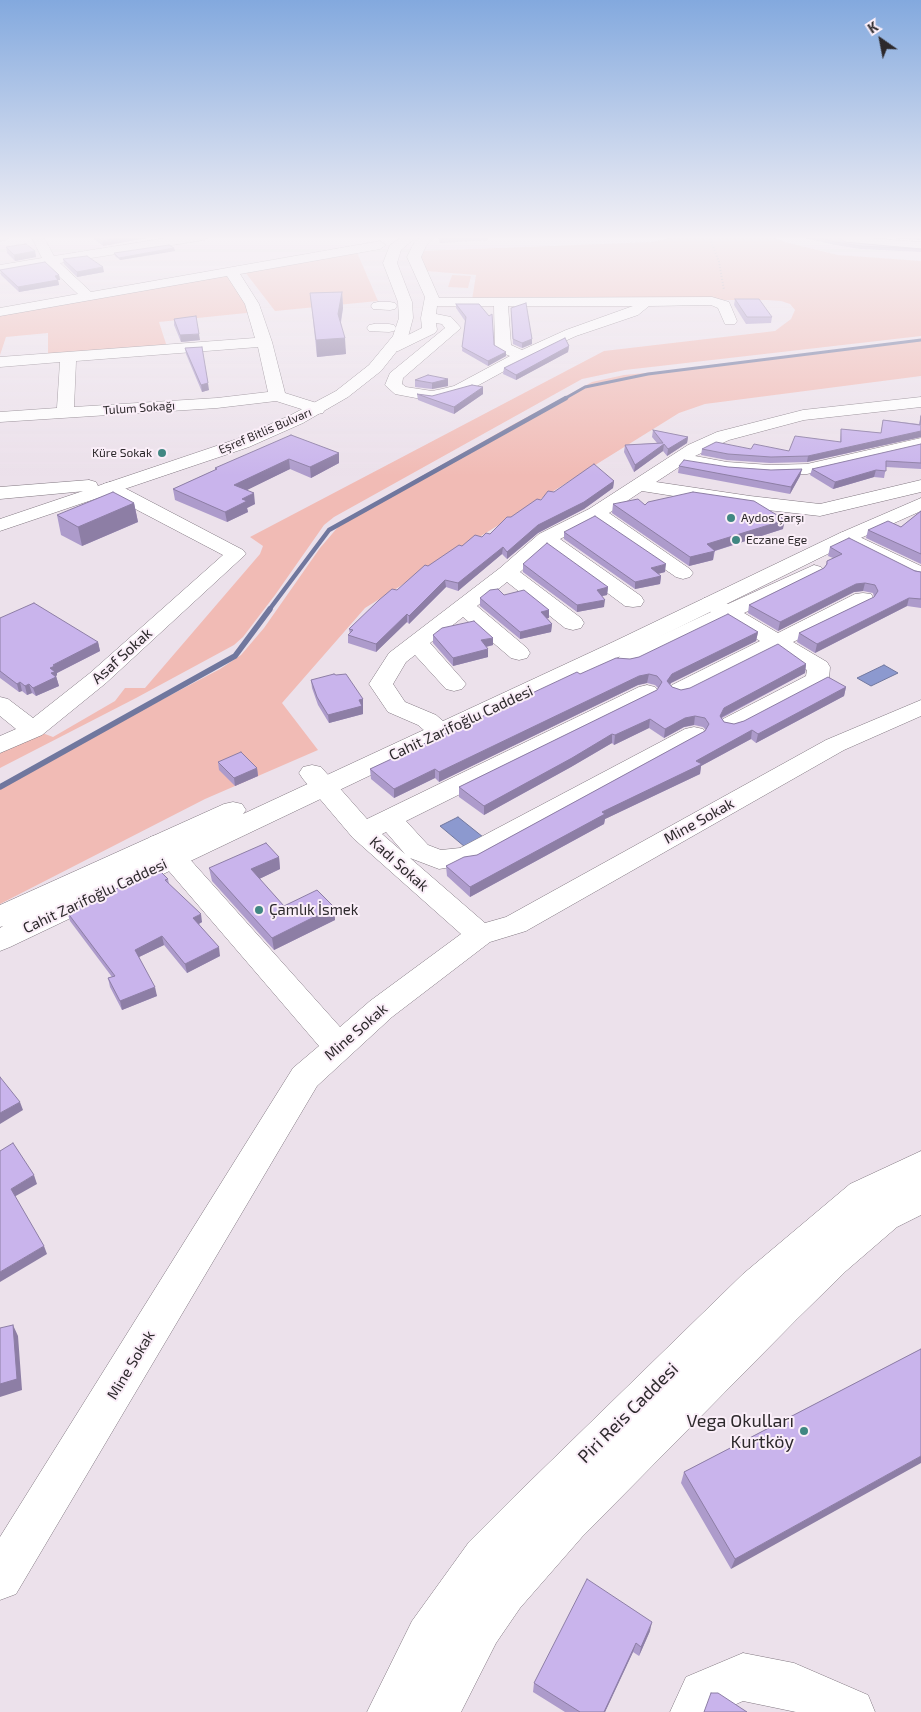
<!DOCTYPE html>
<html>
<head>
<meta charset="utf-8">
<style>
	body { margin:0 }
	#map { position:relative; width:921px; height:1712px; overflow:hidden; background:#ece1eb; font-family:"Exo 2",sans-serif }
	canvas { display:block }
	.north { position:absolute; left:856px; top:15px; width:50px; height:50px; -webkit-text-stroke:4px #faeef8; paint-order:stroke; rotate:327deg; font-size:14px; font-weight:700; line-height:20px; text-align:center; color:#2d292c }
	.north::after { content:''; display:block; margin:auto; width:18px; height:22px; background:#2d292c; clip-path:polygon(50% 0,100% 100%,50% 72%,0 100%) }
</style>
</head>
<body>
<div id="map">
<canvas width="921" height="1712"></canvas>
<div class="north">K</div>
</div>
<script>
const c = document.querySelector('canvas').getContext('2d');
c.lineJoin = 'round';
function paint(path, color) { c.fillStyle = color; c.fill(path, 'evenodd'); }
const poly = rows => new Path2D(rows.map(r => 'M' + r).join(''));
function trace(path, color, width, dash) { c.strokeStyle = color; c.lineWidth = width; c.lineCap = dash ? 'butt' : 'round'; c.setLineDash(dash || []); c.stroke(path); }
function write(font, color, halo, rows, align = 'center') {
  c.font = font + ' "Exo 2",sans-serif'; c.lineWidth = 4; c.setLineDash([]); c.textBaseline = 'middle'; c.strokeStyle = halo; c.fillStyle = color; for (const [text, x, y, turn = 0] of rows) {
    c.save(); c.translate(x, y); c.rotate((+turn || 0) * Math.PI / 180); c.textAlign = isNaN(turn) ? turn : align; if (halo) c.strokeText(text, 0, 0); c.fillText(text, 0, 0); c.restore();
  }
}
paint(poly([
	[679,236,768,236,785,242,838,255,921,261,921,336,625,370,582,379,334,517,324,525,275,595,243,637,234,645,136,698,0,768,0,749,37,731,53,737,115,701,125,688,145,688,260,554,263,546,250,537,604,351,775,331,791,319,795,310,790,304,781,301,767,300,472,300,476,275,426,271,420,260,419,251,654,242],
	[356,250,378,301,275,311,245,272],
	[226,274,256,312,159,322,167,347,48,354,48,333,6,337,0,355,0,312],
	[452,275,471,276,468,288,448,287],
	[921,340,921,376,705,404,679,413,365,608,282,703,318,750,205,799,0,904,0,785,220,669,241,655,264,628,320,548,344,520,514,424,592,382,624,375,688,369]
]), '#f1bbb5');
const water = poly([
	[884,665,898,673,871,686,857,678,884,665],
	[458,817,483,837,465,847,440,826,458,817]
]);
paint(water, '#8c99cf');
trace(water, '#70779e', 1);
trace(poly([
	[564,399,585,387,648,374,921,340]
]), '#70779e', 3);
trace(poly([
	[269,610,329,530,566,398]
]), '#70779e', 4.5);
trace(poly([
	[0,787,235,656,270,609]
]), '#70779e', 5.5);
const minor = poly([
	[0,236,10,236,8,239,0,241,0,236],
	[31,236,43,236,54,256,179,236,210,236,204,240,60,263,91,292,380,241,386,245,380,249,240,274,259,304,272,342,285,393,323,405,325,409,323,413,317,414,276,401,217,408,0,422,0,412,57,408,60,362,0,367,0,357,255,338,245,304,227,276,0,316,0,308,78,294,47,265,0,273,0,265,42,258,31,236],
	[258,347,268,392,217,398,74,407,76,361,258,347],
	[422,236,436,236,426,246,421,257,439,298,712,297,729,302,737,321,735,324,725,324,718,308,711,305,649,306,638,315,576,336,528,358,466,392,432,401,395,394,385,385,390,373,445,328,442,324,436,323,437,330,435,333,398,351,388,351,385,348,388,345,422,328,421,318,425,297,407,257,415,241,422,236],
	[437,306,494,306,495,348,498,351,510,356,454,386,442,389,432,391,406,387,402,384,403,378,461,328,451,317,436,314,437,306],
	[508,306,633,306,566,330,522,350,511,345,508,306],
	[841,236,921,242,921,250,845,243,839,239,841,236],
	[378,302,390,302,395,303,397,306,395,309,390,310,373,309,371,306,373,303,378,302],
	[374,324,389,324,394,325,396,328,394,331,389,332,369,331,367,328,369,325,374,324],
	[921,397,921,407,804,420,729,440,695,456,727,462,770,465,807,464,921,438,921,448,807,474,770,475,727,472,682,465,656,482,750,496,820,504,921,480,921,492,820,516,750,508,642,491,609,513,690,569,693,573,690,577,683,579,676,577,595,521,560,539,641,596,644,601,641,606,633,607,625,606,547,548,520,572,581,618,584,623,581,628,573,630,565,628,507,582,477,606,527,648,530,653,527,658,519,660,511,658,463,617,430,643,462,679,466,684,462,689,454,691,446,689,415,655,406,662,393,684,405,702,436,715,450,727,453,732,450,737,441,739,432,737,418,725,388,712,369,684,389,653,500,568,539,534,589,509,688,445,717,432,803,410,921,397],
	[89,480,96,482,98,486,96,490,0,499,0,487,89,480],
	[110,482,117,484,243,550,246,554,106,683,42,735,0,753,0,736,16,729,0,716,0,697,8,699,33,718,90,673,223,555,103,492,101,488,103,484,110,482],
	[847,531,921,566,921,580,914,578,840,541,837,537,840,533,847,531],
	[814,565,821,567,824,571,821,575,744,613,778,633,855,594,863,593,871,594,874,599,871,604,793,642,827,662,830,667,829,679,825,684,741,729,732,731,723,729,720,724,723,719,806,676,807,670,776,651,688,695,680,697,672,695,668,690,672,685,760,641,727,621,637,664,629,666,621,664,618,659,621,654,711,612,701,603,704,598,712,597,728,604,814,565],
	[647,685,655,687,659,692,655,697,406,821,428,845,441,850,460,848,685,729,694,727,703,729,706,734,703,739,476,863,439,869,410,858,485,923,506,917,826,740,921,700,921,716,844,750,526,931,490,942,392,1017,317,1086,16,1594,0,1600,0,1537,293,1068,319,1046,150,849,146,843,150,837,160,834,170,837,340,1027,370,1001,461,934,353,838,303,779,299,773,303,767,312,765,321,767,367,819,639,687,647,685],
	[386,832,405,854,382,834,386,832],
	[921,1151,921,1215,897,1227,846,1271,797,1319,582,1537,520,1608,496,1643,461,1712,367,1712,412,1621,469,1542,515,1496,743,1274,850,1184,921,1151],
	[743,1653,794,1663,868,1695,875,1712,796,1712,743,1701,719,1712,670,1712,686,1677,743,1653]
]);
const major = poly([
	[403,236,418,236,401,250,397,263,412,302,413,318,408,337,381,371,348,397,303,423,249,447,0,531,0,519,237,439,291,415,336,391,369,365,393,336,399,318,398,302,383,263,390,245,403,236],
	[921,498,921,511,854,541,629,652,10,947,0,951,0,928,3,926,0,927,0,905,224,804,233,802,242,804,246,810,243,814,613,642,840,533,921,498]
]);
trace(minor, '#817780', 1);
trace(major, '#817780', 1);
trace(poly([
	[709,236,719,262,724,290]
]), '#b0a7af', 2, [1, 2]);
paint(minor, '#fff');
paint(major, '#fff');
paint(poly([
	[94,236,157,236,103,246,95,240],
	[438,236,523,236,488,237,488,240,440,243],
	[797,236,840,236,839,237,845,242,921,249,921,252,860,249,835,245],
	[870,236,921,236,921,240],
	[6,247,35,251,36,257,15,261,7,253],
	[174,248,175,251,120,260,115,256,114,253],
	[63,259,104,272,77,277,64,264],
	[0,270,59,275,60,280,58,280,59,285,19,292,1,275],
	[342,292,343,308,341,323,346,354,317,357,310,293],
	[735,299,772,317,771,323,746,324,734,305],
	[456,304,494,345,506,356,488,366,462,351,465,321,456,308],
	[511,308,532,339,532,344,522,348,513,344],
	[174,319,200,340,181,342,174,325],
	[569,346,568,352,516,380,503,374,504,368],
	[185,348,209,390,202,392,186,354],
	[448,379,448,386,432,389,415,387,415,380],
	[483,387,483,394,454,414,418,400,417,394,432,396],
	[921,414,921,437,807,462,770,463,727,460,701,455,702,449,751,449,789,451,840,442,841,429,881,433,883,420,919,424],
	[653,430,688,437,687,443,667,456,663,451,634,472,624,452,625,445,657,443,652,437],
	[921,444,921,469,886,467,884,478,874,477,833,489,810,475,812,469],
	[339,453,339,463,311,478,290,469,246,490,255,504,247,508,248,512,227,522,175,500,173,489,215,470,215,468],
	[679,466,728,467,771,470,802,469,800,476,790,494,678,473],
	[614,481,613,488,584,509,538,533,507,559,502,554,458,591,446,587,409,624,407,622,376,652,348,643,348,635,350,634,349,629,397,590,428,566,462,546,490,534,511,517,541,500,554,492],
	[134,503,138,522,82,546,61,535,57,515],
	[613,504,783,529,715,551,713,560,689,566,612,513],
	[921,511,921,564,866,538,868,530,901,527],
	[564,532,665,572,658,574,661,576,660,584,635,589,564,539],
	[830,547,921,572,921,608,907,606,815,653,797,642,799,633,874,597,873,593,863,591,854,592,778,631,748,613,749,605,824,568,826,565,827,561,833,558,828,556],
	[523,564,608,587,607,595,602,596,604,607,577,612,523,572],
	[504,595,549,610,549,618,547,618,552,624,551,632,520,639,480,606,480,598],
	[0,618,98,642,100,651,57,673,57,675,56,676,59,686,36,696,32,693,27,695,22,691,19,692,0,678],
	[758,632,756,641,671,683,670,685,672,687,681,690,806,664,805,673,722,718,724,722,734,724,744,721,846,687,844,696,756,743,751,739,701,766,700,774,605,819,604,824,470,897,447,876,446,866,477,855,705,731,706,730,703,727,694,725,684,727,664,738,649,728,614,745,612,743,571,767,484,815,459,797,459,787,657,690,658,688,655,685,647,683,638,685,439,782,435,778,394,798,371,779,370,769,580,674,630,659],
	[433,635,493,645,486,647,488,657,453,666,433,643],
	[311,680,363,699,363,714,329,723,318,705,312,688],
	[218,762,257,768,258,776,235,786,219,770],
	[279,857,280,869,259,879,284,906,334,907,335,920,274,950,212,881,209,868],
	[168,879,169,884,202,922,199,924,220,956,187,973,164,945,139,957,157,996,122,1010,110,987,108,978,112,977,70,921,67,912],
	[921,1349,731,1569,681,1483,684,1472],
	[650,1631,639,1656,633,1652,605,1712,565,1712,533,1692,534,1683]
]), '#ad9bcb');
paint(poly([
	[129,236,157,236,103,246,102,241],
	[174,248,175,251,120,260,119,258],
	[35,251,36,257,15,261,14,255],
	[103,267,104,272,77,277,77,272],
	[59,275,60,280,58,280,59,285,19,292,18,287],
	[342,292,343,308,339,331,338,314],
	[199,334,200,340,181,342,180,335],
	[345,338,346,354,317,357,316,340],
	[532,339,532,344,522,348,522,343],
	[569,346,568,352,516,380,516,375],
	[506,352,506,356,488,366,488,361],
	[448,379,448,386,432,389,432,383],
	[208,383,209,390,202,392,201,385],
	[483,387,483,394,454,414,454,407],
	[921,431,921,437,807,462,808,456],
	[688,437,687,443,667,456,668,449],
	[664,444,663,451,634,472,635,465],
	[339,453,339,463,311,478,310,467],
	[289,459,290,469,235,496,234,485],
	[802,469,800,476,790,494,791,487],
	[876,470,874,477,833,489,835,482],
	[614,481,613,488,584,509,538,533,507,559,507,552,538,525],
	[254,493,255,504,247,508,248,512,227,522,225,512,242,499],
	[134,503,138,522,82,546,78,527],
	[785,520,783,529,714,551,713,560,689,566,690,557,707,544],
	[503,547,502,554,458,591,458,583],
	[666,564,665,572,650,576,651,568],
	[661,576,660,584,635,589,635,582],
	[445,580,446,587,409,624,409,616],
	[865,583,863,591,854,592,778,631,780,622,856,584],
	[608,587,607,595,597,597,597,590],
	[909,598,907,606,815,653,817,644],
	[605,600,604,607,577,612,577,605],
	[549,610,549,618,541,619,541,612],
	[407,614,407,622,376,652,376,644],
	[552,624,551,632,520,639,520,632],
	[758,632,756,641,671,683,666,690,667,681,672,674],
	[493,638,493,645,481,648,481,640],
	[98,642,100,651,57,673,57,675,56,676,59,686,36,696,33,688,53,665],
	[488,649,488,657,453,666,453,658],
	[806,664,805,673,722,717,718,725,720,716,724,708],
	[649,674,647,683,638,685,439,782,439,772,639,676],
	[20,682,22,691,19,692,17,684],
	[29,684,32,693,27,695,25,686],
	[846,687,844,696,756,743,758,734],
	[363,699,363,714,329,723,328,715,359,700],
	[695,716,694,725,684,727,664,738,665,729,685,718],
	[650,719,649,728,614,745,615,735],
	[752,730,751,739,701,766,700,774,605,819,604,824,470,897,470,887,602,812],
	[612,734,612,743,571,767,484,815,484,806],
	[257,768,258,776,235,786,234,778],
	[435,769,435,778,394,798,394,789],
	[279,857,280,869,253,882,251,869],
	[334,907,335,920,274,950,272,938],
	[201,914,202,922,195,926,193,918],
	[162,936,164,945,137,958,135,950],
	[219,947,220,956,187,973,185,964],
	[155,987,157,996,122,1010,120,1001],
	[20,1102,23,1110,0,1124,0,1113],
	[34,1175,37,1184,14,1197,11,1189],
	[44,1246,47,1254,0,1282,0,1272],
	[13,1325,18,1336,22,1390,0,1397,0,1384],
	[921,1456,921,1463,731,1569,735,1559],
	[652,1622,650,1631,639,1656,641,1647],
	[636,1643,633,1652,605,1712,604,1712]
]), '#8d7ea5');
const building = poly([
	[96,236,129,236,102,241,96,236],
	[439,236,487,236,488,237,440,239,439,236],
	[812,236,838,236,845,242,921,249,861,246,836,242,812,236],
	[26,244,35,251,14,255,6,247,26,244],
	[169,245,174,248,119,258,114,253,169,245],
	[87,256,103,267,77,272,63,259,87,256],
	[45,262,59,275,55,276,58,280,18,287,0,270,45,262],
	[342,292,338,314,345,338,316,340,310,293,342,292],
	[735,299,759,299,772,317,747,317,735,299],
	[526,303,532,339,522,343,513,339,511,308,526,303],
	[456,304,479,304,489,316,492,314,494,345,506,352,488,361,462,347,466,317,456,304],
	[196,316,199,334,180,335,174,319,196,316],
	[565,338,569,346,516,375,504,368,565,338],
	[202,347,208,383,201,385,185,348,202,347],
	[428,375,448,379,432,383,415,380,428,375],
	[472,385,483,387,454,407,417,394,432,396,472,385],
	[921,416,921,431,808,456,771,457,728,454,702,449,716,442,751,449,754,444,789,451,795,436,841,442,841,429,881,433,883,420,920,425,921,416],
	[653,430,688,437,668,449,664,444,635,465,625,445,663,443,653,430],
	[291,435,339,453,310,467,289,459,234,485,254,493,242,499,247,501,225,512,173,489,217,469,215,468,291,435],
	[921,444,921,463,886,461,886,471,876,470,835,482,812,469,921,444],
	[684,460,728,467,771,470,802,469,791,487,679,466,684,460],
	[594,464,614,481,584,502,538,525,507,552,503,547,458,583,445,580,409,616,407,614,376,644,348,635,353,630,349,629,379,600,392,589,397,590,425,565,428,566,459,545,462,546,475,535,482,537,486,533,490,534,507,517,511,517,537,499,541,500,548,491,554,492,594,464],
	[113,492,134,503,78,527,57,515,113,492],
	[693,492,754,501,785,520,707,544,715,551,690,557,613,504,638,499,645,505,648,502,693,492],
	[921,511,921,554,868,530,888,521,901,527,921,511],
	[595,516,666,564,651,568,661,576,635,582,564,532,595,516],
	[849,538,915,571,921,572,921,599,909,598,817,644,799,633,874,597,878,591,875,585,865,583,856,584,780,622,749,605,824,568,827,564,827,561,842,554,830,547,849,538],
	[547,543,608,587,597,590,605,600,577,605,523,564,547,543],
	[498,589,504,595,524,590,549,610,541,612,552,624,520,632,480,598,490,590,498,589],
	[34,603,98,642,53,665,55,666,50,668,55,672,51,673,56,677,33,688,29,684,25,686,20,682,17,684,0,671,0,618,34,603],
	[728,614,758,632,672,674,667,681,672,687,681,690,690,688,778,644,806,664,724,708,720,716,724,722,734,724,744,721,828,677,846,687,758,734,752,730,696,761,702,764,602,812,605,814,470,887,446,866,464,857,477,855,705,731,709,724,705,718,695,716,685,718,665,729,650,719,615,735,612,734,572,758,484,806,459,787,657,690,662,682,657,676,649,674,639,676,439,772,435,769,394,789,370,769,577,672,580,674,616,658,630,659,639,657,728,614],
	[474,621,493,638,481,640,488,649,453,658,433,635,442,628,474,621],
	[334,674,336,675,346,674,363,699,359,700,362,706,328,715,317,697,311,680,334,674],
	[241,752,257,768,234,778,218,762,241,752],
	[266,843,279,857,251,869,284,906,317,890,334,907,272,938,209,868,266,843],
	[158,869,168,879,165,880,201,914,193,918,219,947,185,964,162,936,135,950,155,987,120,1001,108,978,115,976,67,912,158,869],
	[0,1077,20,1102,0,1113,0,1077],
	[13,1143,34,1175,11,1189,44,1246,0,1272,0,1151,13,1143],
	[13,1325,17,1379,0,1384,0,1328,13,1325],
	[921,1349,921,1456,735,1559,684,1472,921,1349],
	[587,1579,652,1622,641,1647,636,1643,604,1712,580,1712,534,1683,587,1579],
	[711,1693,718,1693,747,1712,704,1712,711,1693]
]);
paint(building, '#c9b4ec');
trace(building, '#8d7ea5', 1);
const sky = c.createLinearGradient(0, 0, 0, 476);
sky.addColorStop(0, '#83a9de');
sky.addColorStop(0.5, '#f6f2f6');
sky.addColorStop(1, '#f6f2f600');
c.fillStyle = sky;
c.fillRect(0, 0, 921, 476);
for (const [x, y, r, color] of [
	[162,453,5,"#408782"],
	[731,518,5,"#408782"],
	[736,540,5,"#408782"],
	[259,910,5,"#408782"],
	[804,1431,5,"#408782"]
]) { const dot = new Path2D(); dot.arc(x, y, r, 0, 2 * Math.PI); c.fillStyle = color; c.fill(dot); trace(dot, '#faeef8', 2); }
write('12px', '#2d292c', '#faeef8', [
	["Tulum Sokağı",139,408,-4],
	["Eşref Bitlis Bulvarı",265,431,-23]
]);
write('12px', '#2d292c', '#faeef8', [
	["Küre Sokak",152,453,"right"],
	["Aydos Çarşı",741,518],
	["Eczane Ege",746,540]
], 'left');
write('15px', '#2d292c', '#faeef8', [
	["Asaf Sokak",122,656,-42],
	["Cahit Zarifoğlu Caddesi",461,723,-25],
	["Mine Sokak",699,821,-29],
	["Kadı Sokak",399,864,42],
	["Cahit Zarifoğlu Caddesi",95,896,-25],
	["Mine Sokak",356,1032,-41],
	["Mine Sokak",131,1365,-59]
]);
write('15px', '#2d292c', '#faeef8', [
	["Çamlık İsmek",269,910]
], 'left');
write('18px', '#2d292c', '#faeef8', [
	["Piri Reis Caddesi",628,1413,-45]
]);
write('18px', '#2d292c', '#faeef8', [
	["Vega Okulları",794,1421],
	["Kurtköy",794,1442]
], 'right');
</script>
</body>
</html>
